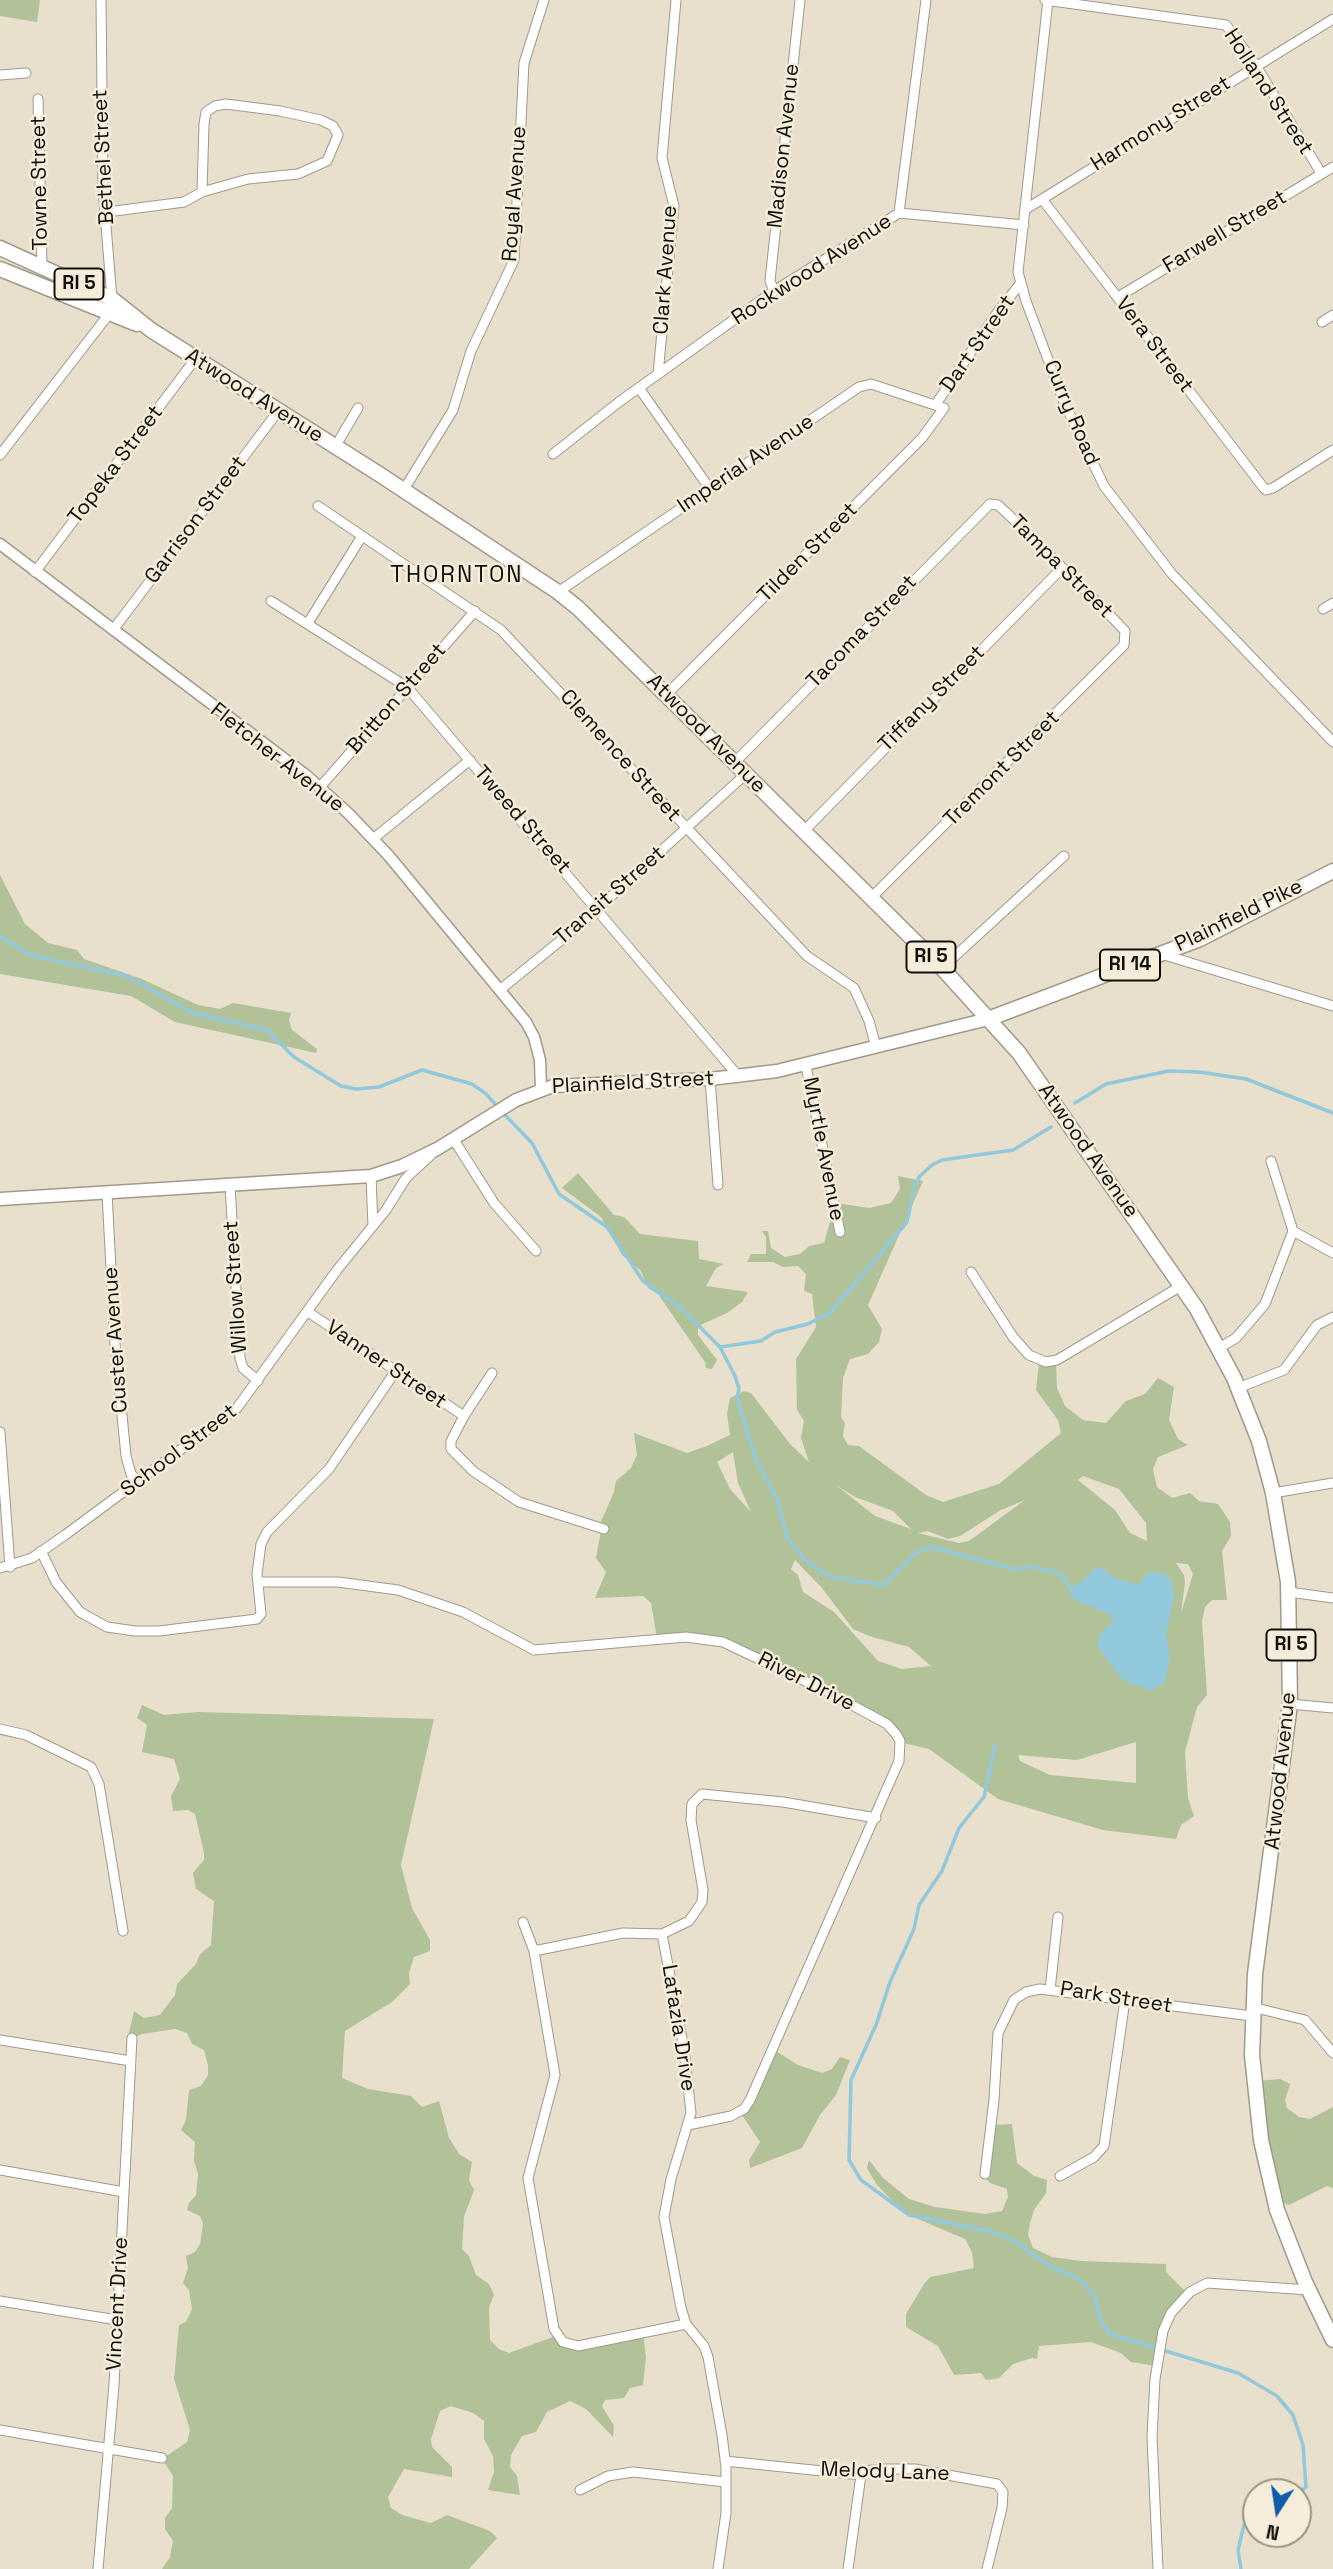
<!DOCTYPE html>
<html>
<head>
<meta charset="utf-8">
<style>
	body { margin:0 }
	#map { position:relative; width:1333px; height:2569px; overflow:hidden; background:#e8dfcd; font-family:"Space Grotesk",sans-serif }
	canvas { display:block }
	.north { position:absolute; left:1242px; top:2478px; width:70px; height:70px; box-sizing:border-box; background:#f5edda; border:2px solid #9a9486; border-radius:50%; rotate:192deg; font-size:19px; font-weight:700; line-height:28px; text-align:center; color:#110f09 }
	.north::after { content:''; display:block; margin:auto; width:24px; height:32px; background:#105baa; clip-path:polygon(50% 0,100% 100%,50% 72%,0 100%) }
</style>
</head>
<body>
<div id="map">
<canvas width="1333" height="2569"></canvas>
<div class="north">N</div>
</div>
<script>
const c = document.querySelector('canvas').getContext('2d');
c.lineJoin = 'round';
function paint(path, color) { c.fillStyle = color; c.fill(path, 'evenodd'); }
const poly = rows => new Path2D(rows.map(r => 'M' + r).join(''));
function trace(path, color, width, dash) { c.strokeStyle = color; c.lineWidth = width; c.lineCap = dash ? 'butt' : 'round'; c.setLineDash(dash || []); c.stroke(path); }
function write(font, color, halo, rows, align = 'center') {
  c.font = font + ' "Space Grotesk",sans-serif'; c.lineWidth = 5; c.setLineDash([]); c.textBaseline = 'middle'; c.strokeStyle = halo; c.fillStyle = color; for (const [text, x, y, turn = 0] of rows) {
    c.save(); c.translate(x, y); c.rotate((+turn || 0) * Math.PI / 180); c.textAlign = isNaN(turn) ? turn : align; if (halo) c.strokeText(text, 0, 0); c.fillText(text, 0, 0); c.restore();
  }
}
paint(poly([
	[0,0,40,0,37,22,0,16],
	[0,875,25,924,48,943,77,950,84,959,142,979,198,1005,220,1009,233,1003,291,1013,289,1020,292,1030,317,1049,316,1053,175,1022,131,996,0,974],
	[578,1173,614,1215,624,1217,640,1234,698,1241,699,1259,724,1264,716,1268,706,1286,748,1292,742,1302,727,1313,698,1326,698,1335,717,1360,712,1369,706,1368,705,1362,658,1294,648,1288,641,1271,622,1255,601,1217,562,1188],
	[898,1176,923,1181,868,1305,882,1329,879,1342,868,1354,850,1359,843,1378,841,1417,845,1423,843,1436,848,1445,859,1446,926,1495,943,1502,999,1484,1061,1433,1058,1420,1036,1390,1039,1362,1056,1362,1057,1388,1065,1406,1083,1420,1106,1423,1126,1401,1145,1394,1158,1378,1174,1387,1169,1420,1178,1439,1188,1445,1158,1457,1153,1469,1157,1487,1172,1498,1190,1493,1199,1501,1218,1504,1230,1522,1231,1536,1222,1551,1227,1600,1212,1600,1205,1607,1202,1621,1207,1695,1197,1707,1185,1752,1188,1798,1194,1816,1181,1825,1176,1839,1103,1830,998,1799,929,1749,899,1742,887,1726,716,1642,657,1638,651,1603,643,1596,595,1598,606,1572,596,1558,601,1531,599,1526,614,1492,616,1481,631,1468,637,1455,634,1433,687,1453,707,1446,730,1435,727,1414,730,1398,744,1391,751,1393,790,1444,809,1462,801,1438,804,1421,797,1410,796,1359,816,1327,812,1294,804,1291,806,1274,798,1266,783,1267,773,1262,747,1262,751,1254,766,1254,766,1237,762,1231,768,1231,771,1248,785,1257,800,1254,809,1246,824,1243,830,1222,830,1202,869,1208,891,1203,900,1189],
	[733,1452,738,1483,751,1512,730,1489,717,1462],
	[1083,1476,1119,1489,1146,1523,1147,1541,1130,1533,1115,1510,1078,1480],
	[836,1485,855,1497,893,1511,911,1529,875,1516],
	[1025,1500,969,1541,959,1543,918,1533,928,1531,948,1539,960,1536,1001,1510],
	[795,1560,822,1588,853,1629,869,1636,909,1647,931,1666,902,1669,878,1661,834,1612,803,1592,798,1575,791,1569],
	[1176,1563,1188,1564,1193,1574,1181,1613,1185,1583,1184,1575],
	[1136,1742,1136,1783,1050,1775,1020,1761,1018,1755,1077,1760],
	[142,1705,164,1715,198,1712,434,1719,401,1865,412,1908,430,1940,430,1951,414,1957,409,1973,410,1984,392,2002,345,2031,342,2078,368,2089,411,2096,422,2107,439,2101,449,2138,459,2154,472,2162,469,2180,474,2190,464,2217,462,2249,469,2256,476,2275,489,2284,494,2295,489,2307,490,2340,499,2349,509,2353,556,2336,569,2346,643,2334,646,2357,643,2385,630,2388,624,2398,605,2400,602,2406,614,2426,613,2437,586,2409,570,2401,547,2412,536,2432,522,2436,511,2455,510,2467,517,2476,520,2495,488,2490,494,2472,493,2456,484,2439,484,2421,473,2413,451,2406,440,2411,431,2439,432,2447,452,2467,452,2477,404,2469,388,2497,391,2508,402,2515,431,2523,447,2515,490,2531,497,2538,469,2569,162,2569,170,2557,173,2541,165,2529,165,2518,172,2508,173,2476,162,2459,187,2442,190,2430,174,2379,179,2325,186,2322,192,2309,189,2290,183,2283,188,2268,186,2256,195,2252,200,2244,203,2224,200,2216,187,2210,189,2203,196,2195,198,2174,194,2161,195,2142,181,2130,186,2120,189,2090,201,2086,208,2075,208,2065,204,2050,192,2044,187,2033,175,2029,142,2034,132,2039,129,2033,134,2011,144,2018,160,2015,175,1995,177,1984,196,1964,200,1954,211,1945,214,1901,196,1889,193,1873,204,1860,204,1853,195,1814,188,1810,173,1811,171,1796,180,1779,174,1759,142,1752,147,1725,137,1718],
	[776,2051,798,2065,822,2073,832,2069,840,2057,850,2060,836,2095,820,2115,802,2148,750,2168,749,2160,760,2142,740,2112],
	[1280,2079,1290,2084,1285,2100,1287,2108,1299,2117,1310,2119,1333,2107,1333,2188,1327,2186,1289,2205,1274,2200,1257,2081],
	[1012,2124,1017,2163,1034,2176,1047,2180,1046,2193,1034,2210,1030,2223,1028,2235,1033,2248,1052,2257,1081,2261,1166,2264,1166,2272,1186,2292,1171,2311,1156,2366,1131,2362,1121,2353,1091,2342,1039,2346,1037,2359,1032,2358,1013,2364,999,2378,986,2380,981,2373,954,2375,938,2346,906,2327,906,2314,924,2284,930,2277,974,2268,972,2252,965,2239,904,2213,877,2185,867,2168,869,2160,883,2178,909,2199,935,2207,985,2214,1002,2211,1008,2197,1007,2189,990,2183,985,2177,991,2125]
]), '#b1c299');
paint(poly([
	[1102,1568,1115,1578,1131,1583,1139,1584,1148,1572,1165,1574,1171,1580,1174,1596,1166,1634,1170,1657,1165,1682,1152,1691,1123,1680,1098,1647,1101,1632,1113,1622,1111,1615,1075,1600,1070,1594,1070,1587,1084,1580,1094,1569]
]), '#91c8db');
trace(poly([
	[0,936,30,955,127,976,193,1013,267,1030,294,1057,341,1086,356,1089,379,1087,422,1070,472,1084,485,1093,498,1107],
	[1075,1103,1106,1084,1169,1071,1199,1072,1246,1079,1333,1113],
	[503,1113,532,1143,559,1194,607,1227,643,1281,681,1308,720,1347,735,1376,739,1389,737,1398,756,1460,777,1499,787,1537,806,1561,831,1577,884,1585,917,1552,931,1547,1013,1569,1030,1567,1053,1571,1060,1574,1070,1587],
	[720,1347,761,1341,775,1332,808,1324,830,1313,907,1222,915,1184,920,1176,932,1165,942,1160,1013,1150,1051,1127],
	[995,1746,984,1797,959,1828,942,1871,919,1905,914,1929,890,1982,876,2025,851,2080,849,2160,861,2180,909,2215,993,2232,1016,2242,1049,2266,1080,2279,1095,2297,1100,2319,1110,2334,1238,2373,1277,2396,1293,2415,1303,2445,1306,2487,1298,2493],
	[1241,2569,1238,2550,1245,2521,1256,2505]
]), '#91c8db', 3.5);
const minor = poly([
	[1045,0,1226,25,1255,64,1321,173],
	[1048,0,1018,272,1026,301,1064,402,1104,486,1172,574,1333,742],
	[0,75,26,73],
	[38,99,42,267],
	[1042,199,1263,487,1266,490,1273,488,1333,450],
	[1026,209,1333,19],
	[107,212,184,202,202,192,248,179,298,174,327,161,338,135,333,126,321,120,280,111,226,104,215,106,206,112,204,124,202,192],
	[899,213,926,0],
	[899,213,1024,225],
	[774,291,770,281,800,0],
	[1118,297,1333,167],
	[1322,322,1333,315],
	[658,374,674,206,662,158,676,0],
	[639,388,710,489],
	[936,404,997,313,1020,284],
	[335,447,358,408],
	[553,454,619,402,774,291,899,213],
	[0,455,109,314,112,299,103,189,101,0],
	[403,491,453,410,471,351,514,260,524,63,544,0],
	[318,506,501,630,807,956,854,988,869,1021,876,1047],
	[35,572,196,358],
	[558,592,859,387,871,384,944,408,922,438,667,694],
	[271,601,407,687,739,1077],
	[1323,609,1333,603],
	[308,623,362,536],
	[113,630,279,410],
	[735,762,990,504,998,505,1012,518,1105,610,1125,631,1124,645,872,897],
	[320,787,475,611],
	[804,831,1062,568],
	[373,839,470,760],
	[1161,954,1333,1006],
	[942,968,1064,856],
	[501,989,576,928,747,773],
	[806,1066,840,1232],
	[710,1079,718,1185],
	[454,1140,494,1203,536,1251],
	[1271,1161,1293,1231,1333,1253],
	[371,1176,373,1226],
	[230,1185,240,1358,243,1368,258,1381],
	[107,1193,115,1344,126,1456,131,1474,139,1482],
	[971,1272,1013,1337,1029,1355,1046,1362,1057,1360,1181,1286],
	[308,1312,464,1416],
	[1219,1348,1236,1338,1265,1304,1293,1231],
	[492,1373,464,1416,451,1441,451,1449,473,1471,519,1502,604,1529],
	[1238,1388,1284,1370,1317,1325,1333,1317],
	[0,1432,10,1567],
	[1273,1493,1333,1483],
	[41,1551,56,1582,80,1612,107,1627,135,1631,159,1631,257,1619,261,1614,257,1574,261,1544,267,1532,329,1469,395,1372],
	[0,1568,32,1558,65,1535,237,1408,337,1270,386,1210,406,1178,431,1155],
	[258,1582,338,1582,398,1590,463,1612,534,1650,686,1637,723,1642,826,1691,887,1724,896,1734,900,1741,899,1761,750,2100,744,2109,731,2116,688,2125],
	[1289,1592,1333,1598],
	[1290,1704,1333,1708],
	[0,1729,26,1735,91,1767,99,1784,123,1931],
	[523,1922,534,1951,555,2075,528,2178,554,2329,563,2342,578,2346,686,2324],
	[662,1934,684,2049,691,2113,671,2179,664,2217,681,2308,686,2324,704,2346,708,2357,722,2435,726,2467,726,2513,718,2569],
	[534,1951,623,1933,662,1934,689,1921,702,1902,703,1890,691,1820,692,1804,702,1794,783,1802,876,1818],
	[1050,1990,1058,1917],
	[1252,2007,1305,2020,1333,2053],
	[0,2040,131,2061],
	[0,2170,124,2192],
	[985,2174,994,2100,998,2033,1014,2000,1026,1992,1040,1989,1252,2016],
	[1060,2176,1094,2157,1104,2146,1125,2000],
	[0,2301,117,2320],
	[0,2430,162,2458],
	[725,2461,861,2475,865,2471,881,2469,915,2469,997,2484,1003,2492,1002,2508,987,2569],
	[580,2490,608,2476,633,2472,726,2482],
	[98,2569,114,2385,132,2038],
	[848,2569,861,2475],
	[1158,2569,1152,2437,1155,2379,1163,2331,1171,2313,1190,2292,1207,2283,1309,2290]
]);
const tertiary = poly([
	[0,544,307,776,349,814,389,856,526,1022,534,1037,540,1060,541,1089]
]);
const secondary = poly([
	[0,1199,371,1176,402,1166,437,1149,516,1100,553,1086,710,1079,777,1071,988,1019]
]);
const primary = poly([
	[0,248,112,299,151,330,379,474,558,592,578,608,942,968,1019,1053,1197,1309,1234,1378,1259,1441,1273,1493,1288,1582,1290,1704,1255,1974,1252,2055,1261,2140,1277,2210,1305,2282,1333,2340],
	[0,269,137,324],
	[988,1019,1200,939,1333,871]
]);
trace(minor, '#a19989', 11);
trace(tertiary, '#a19989', 13);
trace(secondary, '#a19989', 15);
trace(primary, '#a19989', 17);
trace(minor, '#fff', 9);
trace(tertiary, '#fff', 10);
trace(secondary, '#fff', 12);
trace(primary, '#fff', 14);
for (const [x, y, w] of [
	[79,284,49],
	[931,957,49],
	[1130,965,60],
	[1291,1645,49]
]) { const box = new Path2D(); box.roundRect(x - w / 2, y - 15.5, w, 31, 5); c.fillStyle = '#f5edda'; c.fill(box); trace(box, '#110f09', 2); }
write('bold 19px', '#110f09', null, [
	["RI 5",79,284],
	["RI 5",931,957],
	["RI 14",1130,965],
	["RI 5",1291,1645]
]);
write('21px', '#110f09', '#f5edda', [
	["Holland Street",1268,92,57],
	["Harmony Street",1161,124,-32],
	["Madison Avenue",784,146,-84],
	["Bethel Street",104,157,-93],
	["Towne Street",40,183,-91],
	["Royal Avenue",515,194,-86],
	["Farwell Street",1225,232,-31],
	["Clark Avenue",666,270,-86],
	["Rockwood Avenue",812,270,-33],
	["Dart Street",978,344,-55],
	["Vera Street",1154,345,53],
	["Atwood Avenue",254,396,32],
	["Curry Road",1071,413,67],
	["Imperial Avenue",746,464,-34],
	["Topeka Street",116,465,-53],
	["Garrison Street",196,520,-53],
	["Tilden Street",808,553,-45],
	["Tampa Street",1061,567,45],
	["Tacoma Street",862,632,-46],
	["Britton Street",397,699,-49],
	["Tiffany Street",932,699,-45],
	["Atwood Avenue",706,734,45],
	["Clemence Street",620,756,48],
	["Fletcher Avenue",277,758,38],
	["Tremont Street",1002,769,-45],
	["Tweed Street",522,820,49],
	["Transit Street",610,896,-41],
	["Plainfield Pike",1239,916,-26],
	["Plainfield Street",633,1083,-3],
	["Myrtle Avenue",823,1149,79],
	["Atwood Avenue",1088,1151,55],
	["Willow Street",236,1287,-94],
	["Custer Avenue",116,1340,-94],
	["Vanner Street",386,1365,34],
	["School Street",179,1451,-37],
	["River Drive",806,1682,27],
	["Atwood Avenue",1281,1771,-84],
	["Park Street",1116,1998,9],
	["Lafazia Drive",678,2028,81],
	["Vincent Drive",118,2304,-87],
	["Melody Lane",885,2472,2]
]);
c.letterSpacing = '2px';
write('23px', '#110f09', '#f5edda', [
	["THORNTON",457,576]
]);
c.letterSpacing = '0px';
</script>
</body>
</html>
